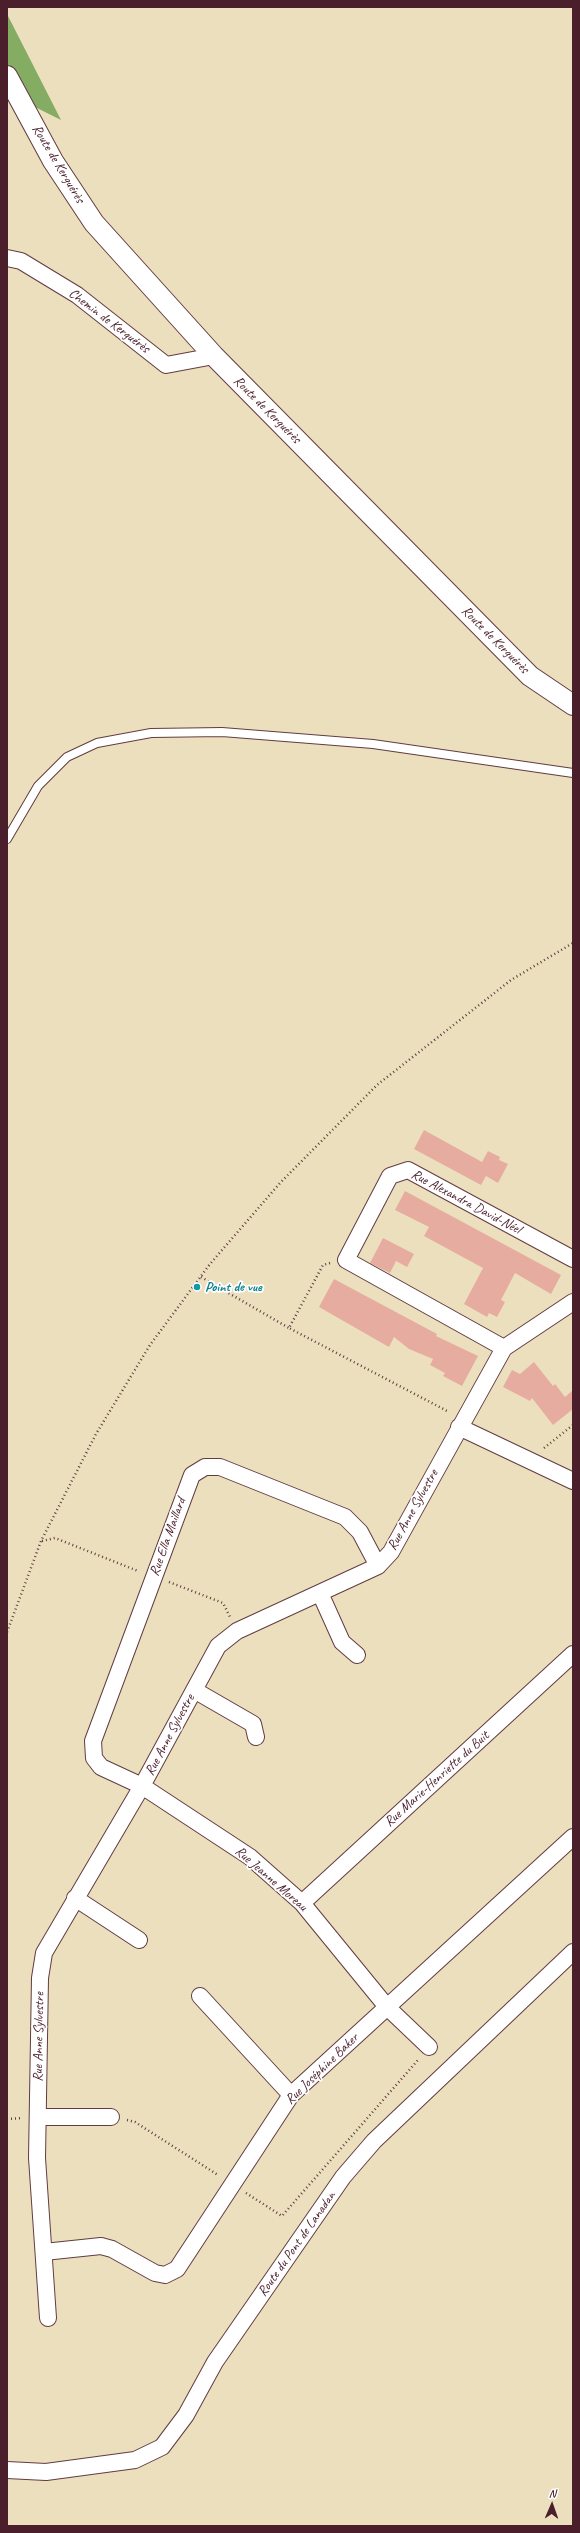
<!DOCTYPE html>
<html>
<head>
<meta charset="utf-8">
<style>
	body { margin:0 }
	#map { position:relative; width:580px; height:2533px; overflow:hidden; background:#ecdfbe; font-family:Caveat,sans-serif }
	canvas { display:block }
	.frame { position:absolute; inset:0; border:8px solid #4a1f2b; pointer-events:none }
	.north { position:absolute; left:532px; top:2485px; width:40px; height:40px; -webkit-text-stroke:3px #fff; paint-order:stroke; rotate:2deg; font-size:11px; font-weight:700; line-height:16px; text-align:center; color:#4a1f2b }
	.north::after { content:''; display:block; margin:auto; width:14px; height:18px; background:#4a1f2b; clip-path:polygon(50% 0,100% 100%,50% 72%,0 100%) }
</style>
</head>
<body>
<div id="map">
<canvas width="580" height="2533"></canvas>
<div class="frame"></div>
<div class="north">N</div>
</div>
<script>
const c = document.querySelector('canvas').getContext('2d');
c.lineJoin = 'round';
function paint(path, color) { c.fillStyle = color; c.fill(path, 'evenodd'); }
const poly = rows => new Path2D(rows.map(r => 'M' + r).join(''));
function trace(path, color, width, dash) { c.strokeStyle = color; c.lineWidth = width; c.lineCap = dash ? 'butt' : 'round'; c.setLineDash(dash || []); c.stroke(path); }
function write(font, color, halo, rows, align = 'center') {
  c.font = font + ' Caveat,sans-serif'; c.lineWidth = 3.5; c.setLineDash([]); c.textBaseline = 'middle'; c.strokeStyle = halo; c.fillStyle = color; for (const [text, x, y, turn = 0] of rows) {
    c.save(); c.translate(x, y); c.rotate((+turn || 0) * Math.PI / 180); c.textAlign = isNaN(turn) ? turn : align; if (halo) c.strokeText(text, 0, 0); c.fillText(text, 0, 0); c.restore();
  }
}
paint(poly([
	[7,14,61,120,7,93]
]), '#84ac62');
paint(poly([
	[424,1130,482,1162,488,1151,500,1157,499,1160,508,1164,498,1183,486,1176,481,1185,414,1149],
	[405,1191,561,1275,551,1294,515,1273,501,1300,505,1302,497,1317,489,1313,487,1317,464,1304,483,1268,424,1236,429,1227,395,1210],
	[383,1238,414,1254,407,1267,396,1261,390,1273,370,1263],
	[334,1279,437,1334,436,1336,478,1356,462,1386,443,1376,445,1373,430,1365,433,1359,409,1349,394,1337,389,1347,319,1307],
	[534,1362,553,1386,555,1384,565,1397,573,1390,573,1409,553,1425,532,1398,530,1401,503,1387,512,1370,520,1374]
]), '#e7aca0');
const service = poly([
	[7,839,38,786,67,757,97,743,151,733,222,732,373,744,573,773]
]);
const minor = poly([
	[7,258,21,261,77,295,166,365,214,356],
	[504,1348,346,1260,390,1176,408,1170,573,1259],
	[459,1427,573,1481],
	[378,1566,360,1532,345,1517,220,1467,205,1467,192,1475,93,1741,94,1758,101,1767,142,1786,250,1857,302,1903,387,2007,429,2047],
	[320,1593,342,1642,357,1655],
	[194,1690,253,1724,256,1737],
	[75,1898,139,1940],
	[302,1903,573,1654],
	[200,1996,291,2095],
	[38,2117,111,2117],
	[44,2252,101,2246,112,2249,155,2273,165,2275,177,2269,291,2095,573,1837],
	[48,2318,37,2158,40,1978,44,1953,142,1786,218,1646,237,1631,378,1566,391,1552,504,1348,573,1302],
	[7,2470,46,2472,135,2460,162,2447,186,2415,215,2362,343,2177,374,2141,573,1952]
]);
const tertiary = poly([
	[7,76,53,161,94,223,214,356,530,676,573,705]
]);
trace(service, '#623c41', 10);
trace(minor, '#623c41', 18);
trace(tertiary, '#623c41', 22);
trace(poly([
	[330,1263,323,1265,289,1328,449,1412],
	[201,1277,289,1328],
	[544,1448,573,1425],
	[42,1541,55,1538,138,1571],
	[169,1582,223,1603,230,1617],
	[7,1632,41,1541,96,1434,150,1345,210,1264,280,1183,377,1085,511,980,573,943],
	[7,2119,22,2118],
	[127,2120,135,2122,218,2175],
	[246,2193,282,2216,418,2060]
]), '#623c41', 2.5, [1, 3]);
trace(service, '#fff', 8);
trace(minor, '#fff', 16);
trace(tertiary, '#fff', 20);
for (const [x, y, r, color] of [
	[197,1287,4,"#0f9aa8"]
]) { const dot = new Path2D(); dot.arc(x, y, r, 0, 2 * Math.PI); c.fillStyle = color; c.fill(dot); trace(dot, '#fff', 1.5); }
write('14px', '#4a1f2b', '#fff', [
	["Route de Kerguérès",58,164,59],
	["Chemin de Kerguérès",109,321,37],
	["Route de Kerguérès",267,410,45],
	["Route de Kerguérès",495,640,45],
	["Rue Alexandra David-Néel",466,1202,28],
	["Rue Anne Sylvestre",413,1510,-61],
	["Rue Ella Maillard",168,1537,-70],
	["Rue Anne Sylvestre",170,1735,-62],
	["Rue Marie-Henriette du Buit",437,1779,-42],
	["Rue Jeanne Moreau",271,1879,41],
	["Rue Anne Sylvestre",39,2037,-89],
	["Rue Joséphine Baker",322,2069,-44],
	["Route du Pont de Lanadan",297,2244,-55]
]);
write('bold 14px', '#0d838f', '#fff', [
	["Point de vue",205,1287]
], 'left');
</script>
</body>
</html>
